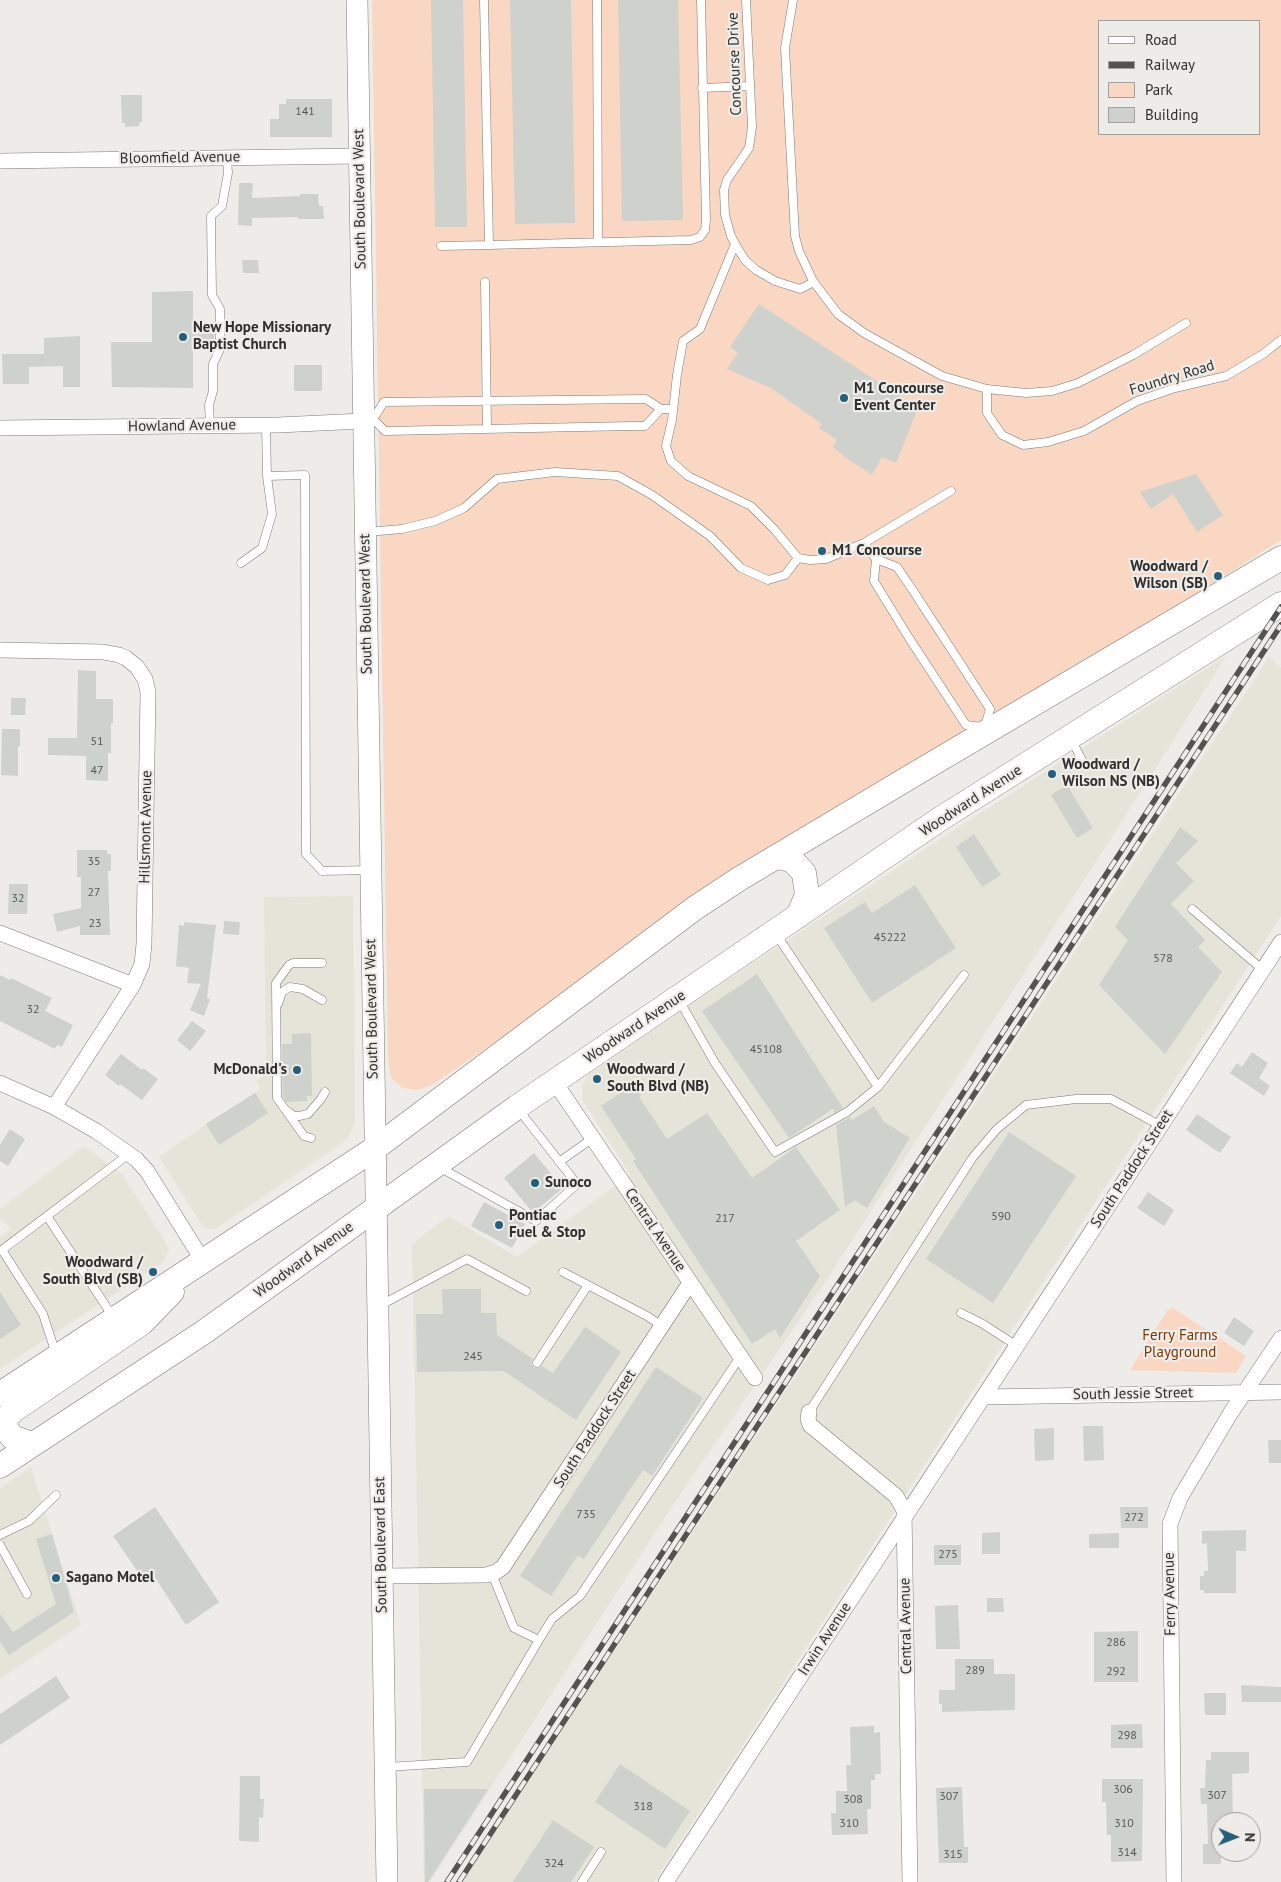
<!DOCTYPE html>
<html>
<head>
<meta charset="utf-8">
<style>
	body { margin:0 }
	#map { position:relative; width:1281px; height:1882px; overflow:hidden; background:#edece9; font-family:"PT Sans",sans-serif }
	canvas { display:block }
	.legend { position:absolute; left:1098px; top:20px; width:162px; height:115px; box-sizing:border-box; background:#edece9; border:1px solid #a1a09e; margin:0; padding:6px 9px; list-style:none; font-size:15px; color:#2f2f2d }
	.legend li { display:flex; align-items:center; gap:10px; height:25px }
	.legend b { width:25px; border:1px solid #a1a09e }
	.north { position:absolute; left:1211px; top:1812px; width:50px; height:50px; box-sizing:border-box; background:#edece9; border:1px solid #a1a09e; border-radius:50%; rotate:91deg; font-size:14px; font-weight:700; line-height:20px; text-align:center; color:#2f2f2d }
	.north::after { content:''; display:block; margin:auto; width:18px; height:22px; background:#275f79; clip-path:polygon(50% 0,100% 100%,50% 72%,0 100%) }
</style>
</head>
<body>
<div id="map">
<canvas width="1281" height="1882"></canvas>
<ul class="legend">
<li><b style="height:6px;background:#fff"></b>Road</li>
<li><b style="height:6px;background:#535350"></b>Railway</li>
<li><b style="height:14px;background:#f9d7c2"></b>Park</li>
<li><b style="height:14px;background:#cfd1cd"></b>Building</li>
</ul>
<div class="north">N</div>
</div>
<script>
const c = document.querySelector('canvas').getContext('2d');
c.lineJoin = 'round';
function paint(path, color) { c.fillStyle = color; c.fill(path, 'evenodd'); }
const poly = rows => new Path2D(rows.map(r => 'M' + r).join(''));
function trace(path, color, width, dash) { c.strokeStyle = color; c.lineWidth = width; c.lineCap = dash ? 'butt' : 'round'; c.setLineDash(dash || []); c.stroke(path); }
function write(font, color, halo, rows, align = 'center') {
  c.font = font + ' "PT Sans",sans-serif'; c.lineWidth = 4.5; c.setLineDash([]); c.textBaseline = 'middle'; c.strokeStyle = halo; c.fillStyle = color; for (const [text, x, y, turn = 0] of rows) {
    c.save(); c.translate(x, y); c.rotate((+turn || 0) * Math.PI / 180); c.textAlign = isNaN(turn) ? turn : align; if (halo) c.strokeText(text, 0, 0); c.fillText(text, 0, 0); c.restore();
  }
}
paint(poly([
	[1226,656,1151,776,826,1281,671,1508,430,1882,424,1882,412,1244,448,1216,517,1257,630,1175,583,1101,582,1086,589,1074,699,999,957,828],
	[1269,657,1281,668,1281,916,654,1882,462,1882],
	[353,896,355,1121,349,1136,342,1143,215,1229,204,1228,159,1157,206,1124,255,1093,260,1088,256,1082,266,1074,264,897],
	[84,1146,121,1173,162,1236,169,1250,163,1262,0,1369,0,1237,11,1229,0,1218,0,1209],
	[31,1467,81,1625,0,1679,0,1488]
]), '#e4e4d9');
paint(poly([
	[372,0,1281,0,1281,540,544,1009,432,1085,418,1090,403,1088,391,1078,388,1056],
	[1100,21,1260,21,1260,134,1100,134],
	[1172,1307,1246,1356,1236,1373,1130,1370,1168,1309,1170,1310]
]), '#f9d7c2');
paint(poly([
	[431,0,463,0,467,227,435,227],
	[510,0,571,0,575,223,515,224],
	[618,0,678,0,683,220,622,221],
	[121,95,142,95,142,122,139,122,140,126,125,127,125,123,122,123],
	[286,99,332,99,332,137,270,137,270,119,279,119,279,104,286,104],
	[239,183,253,183,252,198,300,196,300,194,318,194,319,206,323,206,324,219,298,219,298,217,252,218,252,226,238,225],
	[242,260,258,260,259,273,243,273],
	[193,291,193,322,203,322,203,329,214,329,214,345,193,345,193,388,112,387,111,342,152,342,152,292],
	[759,304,918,408,896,463,882,457,872,475,845,457,833,447,837,440,819,428,822,424,771,388,727,369,738,353,730,347],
	[80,336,80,387,63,387,63,366,29,367,29,384,3,384,2,354,44,354,44,338],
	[294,365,322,365,322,391,294,391],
	[1196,474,1223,515,1197,532,1173,494,1151,509,1140,492],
	[78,670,96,671,96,699,113,699,113,723,111,723,111,753,108,753,108,781,86,780,86,756,48,755,48,738,77,738],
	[11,698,26,698,25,715,11,715],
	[2,729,20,729,20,746,18,746,18,776,1,775],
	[1067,785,1093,828,1077,838,1051,795],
	[1180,827,1198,841,1176,863,1194,881,1171,904,1205,940,1198,947,1222,972,1165,1054,1099,985,1128,940,1115,927],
	[974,834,1001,875,982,887,956,847],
	[77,850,107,850,107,854,111,854,111,871,108,871,110,935,80,935,80,926,57,932,53,914,81,908,81,877,77,877],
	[9,884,28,884,27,914,8,914],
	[915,885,956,948,872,1003,824,928,865,902,872,913],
	[224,921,240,922,239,935,223,934],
	[184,922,216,925,207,998,210,999,204,1016,190,1010,201,984,187,983,189,968,176,966,179,925,184,926],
	[757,974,843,1108,834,1113,834,1108,789,1138,702,1011],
	[0,975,10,980,11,978,52,998,45,1011,73,1025,62,1047,57,1045,55,1049,0,1021],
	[192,1021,206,1031,190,1051,177,1040],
	[311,1033,312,1096,307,1096,307,1101,286,1102,283,1096,282,1044,292,1044,292,1034],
	[1252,1052,1268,1063,1259,1078,1270,1086,1264,1096,1230,1073,1237,1063,1242,1067],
	[121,1054,142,1070,143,1068,158,1079,142,1100,120,1084,119,1086,105,1075],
	[634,1084,641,1095,639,1097,667,1139,707,1113,752,1178,796,1147,840,1210,796,1241,820,1276,780,1338,775,1329,752,1344,633,1161,636,1159,601,1106],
	[255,1093,268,1113,219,1145,206,1124],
	[874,1106,884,1122,910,1138,867,1208,855,1200,845,1207,836,1125,850,1117,852,1120],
	[1197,1114,1231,1137,1220,1153,1186,1130],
	[10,1129,25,1139,8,1166,0,1161,0,1145],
	[1009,1132,1076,1176,993,1303,926,1259],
	[534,1153,563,1188,533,1213,504,1178],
	[1148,1192,1174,1210,1164,1226,1137,1208],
	[484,1202,525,1224,512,1248,471,1226],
	[442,1289,481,1289,481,1313,496,1313,497,1335,533,1359,531,1363,534,1368,539,1368,542,1366,553,1373,585,1327,621,1352,576,1420,504,1371,417,1372,416,1314,443,1314],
	[0,1292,21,1325,0,1339],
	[1234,1317,1254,1331,1244,1346,1224,1333],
	[656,1367,703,1398,652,1476,643,1470,584,1559,578,1555,551,1596,520,1576],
	[1083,1426,1103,1426,1104,1460,1084,1461],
	[1054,1428,1054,1460,1035,1461,1034,1429],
	[1268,1440,1281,1440,1281,1463,1269,1463],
	[155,1507,219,1602,186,1625,152,1573,143,1579,113,1536],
	[1120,1507,1148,1507,1148,1528,1121,1528],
	[1246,1530,1246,1551,1236,1551,1236,1593,1204,1593,1204,1590,1200,1590,1200,1576,1204,1576,1204,1571,1208,1571,1207,1543,1202,1544,1202,1531],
	[1000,1532,1000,1554,982,1554,982,1533],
	[1119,1533,1119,1548,1089,1548,1089,1534],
	[52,1534,74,1612,9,1655,0,1642,0,1614,13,1632,56,1604,36,1539],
	[934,1545,961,1545,961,1565,934,1565],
	[987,1598,1003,1598,1004,1612,987,1612],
	[958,1605,960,1649,936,1649,935,1606],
	[1138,1631,1138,1682,1094,1682,1094,1632],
	[955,1659,994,1659,994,1674,1015,1674,1015,1710,942,1712,942,1704,939,1704,939,1690,955,1690],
	[56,1676,70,1698,0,1745,0,1714],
	[1241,1685,1281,1687,1281,1702,1242,1702],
	[1204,1693,1226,1693,1226,1715,1205,1715],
	[1142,1724,1143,1748,1111,1748,1111,1725],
	[874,1726,874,1733,880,1732,881,1774,875,1774,875,1780,871,1780,871,1809,867,1809,868,1834,832,1835,831,1813,836,1813,836,1791,847,1791,846,1765,851,1765,850,1727],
	[1211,1752,1249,1752,1249,1773,1232,1774,1233,1822,1221,1822,1221,1864,1203,1864,1203,1844,1208,1844,1207,1804,1201,1804,1200,1788,1205,1788,1206,1760,1211,1760],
	[620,1764,690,1811,665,1849,595,1802],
	[240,1776,260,1776,260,1799,264,1799,263,1818,259,1817,259,1842,239,1841],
	[1102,1779,1143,1779,1142,1861,1111,1862,1111,1835,1107,1835,1106,1802,1102,1802],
	[962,1787,964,1847,968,1847,968,1863,939,1863,936,1788],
	[424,1789,488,1789,428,1882,425,1882],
	[553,1820,594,1847,571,1882,513,1882]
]), '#cfd1cd');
const lane = poly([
	[484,0,489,245,691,240,700,237,705,230,706,220,701,0],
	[597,0,598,242],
	[746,0,752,127,749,148,727,180,724,190,725,215,731,236,738,249,745,260,756,270,775,281,800,289,814,282],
	[793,0,785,48,795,236,799,251,813,281,838,314,864,333,942,376,987,389,1026,393,1052,391,1078,383,1133,355,1186,323],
	[702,88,750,86],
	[735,244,700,329,683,341,677,375,672,420,666,446,671,461,688,476,751,506,774,529,798,558,810,560,826,559,864,543],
	[441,246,489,245],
	[485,282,487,429],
	[987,389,987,413,1002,435,1023,445,1048,442,1084,431,1137,401,1175,388,1226,376,1263,354,1281,340],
	[661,409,645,426,632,426,385,431,373,419,384,402,646,399,661,409,673,409],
	[266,425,267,476,305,475,306,854,322,871,370,870],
	[210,426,209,405,213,391,213,364,220,349,220,309,212,295,211,216,222,206,228,173,227,158],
	[367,532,402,529,435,521,464,508,497,479,555,472,618,476,652,495,710,536,741,568,768,580,785,575,798,558],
	[876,559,864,543,951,491],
	[241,563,262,548,272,514,267,476],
	[982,727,966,725,909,638,874,581,876,559,897,567,912,589,990,709,985,726],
	[1071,739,1085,766],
	[1192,909,1263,970],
	[776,934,878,1087,964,975],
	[679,1000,715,1063,775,1152,847,1112,878,1087],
	[278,1004,282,992,290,987,303,989,322,1000],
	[289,1112,294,1116,299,1116,308,1114,321,1099,325,1092],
	[311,1138,304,1136,277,1098,276,983,289,965,293,963,322,963],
	[559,1162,593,1138],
	[439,1167,536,1221,577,1184,518,1109],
	[47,1216,113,1317],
	[563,1272,647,1316,662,1326],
	[381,1305,467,1259,526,1291],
	[961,1313,983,1324,1017,1346],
	[56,1354,43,1314,2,1250,129,1154],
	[537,1363,588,1285],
	[809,1412,973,1157,997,1129,1026,1105,1076,1099,1111,1099,1161,1126],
	[0,1535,29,1521,56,1495],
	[0,1545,27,1594],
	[492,1574,514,1628,539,1640,552,1619,580,1596,740,1357],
	[387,1767,467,1762,539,1640],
	[582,1882,601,1852]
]);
const street = poly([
	[0,161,359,156],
	[0,428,278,425,363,421],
	[0,650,103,652,119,655,126,658,137,667,145,679,148,692,144,944,142,964,133,985,54,1107],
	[0,933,133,985],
	[554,1081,755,1378],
	[0,1083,54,1107,96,1131,136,1159,147,1171,203,1261],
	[984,1397,1281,1392],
	[809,1412,808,1419,810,1425,896,1496,904,1510,910,1882],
	[382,1576,486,1575,496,1572,503,1567,690,1283],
	[666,1882,1281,942],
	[1174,1882,1170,1524,1180,1498,1230,1414,1281,1338]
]);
const secondary = poly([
	[357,0,387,1882]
]);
const primary = poly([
	[776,857,792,860,804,873,807,895,798,916],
	[0,1394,374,1149,695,908,739,879,920,771,1281,558],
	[32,1444,12,1437,6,1428,5,1419,14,1410,142,1323,172,1292],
	[0,1466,204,1332,517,1107,940,819,1281,604]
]);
trace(lane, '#7a7a76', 9);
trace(street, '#7a7a76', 16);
trace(secondary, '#7a7a76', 22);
trace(primary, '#7a7a76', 25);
trace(lane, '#fff', 8);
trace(street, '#fff', 15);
trace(secondary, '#fff', 21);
trace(primary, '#fff', 24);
const rail = poly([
	[447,1882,1281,607],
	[459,1882,1281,625]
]);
trace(rail, '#535350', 5.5);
trace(rail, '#edece9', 4, [11]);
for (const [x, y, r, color] of [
	[183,337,5,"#275f79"],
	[844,398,5,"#275f79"],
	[822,551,5,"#275f79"],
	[1218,576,5,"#275f79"],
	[1052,774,5,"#275f79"],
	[297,1070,5,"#275f79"],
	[597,1079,5,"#275f79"],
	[535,1183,5,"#275f79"],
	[499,1225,5,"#275f79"],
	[153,1272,5,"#275f79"],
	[56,1578,5,"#275f79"]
]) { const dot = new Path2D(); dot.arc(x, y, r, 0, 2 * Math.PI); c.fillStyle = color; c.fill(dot); trace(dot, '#edece9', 2); }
write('12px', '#575855', null, [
	["141",305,112],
	["51",97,742],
	["47",97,771],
	["35",94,862],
	["27",94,893],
	["32",18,899],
	["23",95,924],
	["45222",890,938],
	["578",1163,959],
	["32",33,1010],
	["45108",766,1050],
	["590",1001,1217],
	["217",725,1219],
	["245",473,1357],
	["735",586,1515],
	["272",1134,1518],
	["275",948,1555],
	["286",1116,1643],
	["289",975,1671],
	["292",1116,1672],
	["298",1127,1736],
	["306",1123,1790],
	["307",1217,1796],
	["307",949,1797],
	["308",853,1800],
	["318",643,1807],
	["310",849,1824],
	["310",1124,1824],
	["314",1127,1853],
	["315",953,1855],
	["324",554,1864]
]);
write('15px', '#2f2f2d', '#edece9', [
	["Concourse Drive",735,64,-92],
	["Bloomfield Avenue",180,158,-1],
	["South Boulevard West",360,199,-91],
	["Foundry Road",1172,378,-17],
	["Howland Avenue",182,426,-1],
	["South Boulevard West",366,604,-91],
	["Woodward Avenue",971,801,-33],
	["Hillsmont Avenue",146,827,-89],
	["South Boulevard West",372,1009,-91],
	["Woodward Avenue",635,1027,-34],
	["South Paddock Street",1132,1169,-57],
	["Central Avenue",655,1230,56],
	["Woodward Avenue",304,1260,-36],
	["South Jessie Street",1133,1394,-1],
	["South Paddock Street",595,1429,-57],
	["South Boulevard East",381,1545,-91],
	["Ferry Avenue",1170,1594,-91],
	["Central Avenue",906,1626,-91],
	["Irwin Avenue",825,1639,-57]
]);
write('bold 15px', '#2f2f2d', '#edece9', [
	["New Hope Missionary",193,328],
	["Baptist Church",193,345],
	["M1 Concourse",854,389],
	["Event Center",854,406],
	["M1 Concourse",832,551],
	["Woodward /",1208,567,"right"],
	["Wilson (SB)",1208,584,"right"],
	["Woodward /",1062,765],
	["Wilson NS (NB)",1062,782],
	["McDonald's",287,1070,"right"],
	["Woodward /",607,1070],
	["South Blvd (NB)",607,1087],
	["Sunoco",545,1183],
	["Pontiac",509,1216],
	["Fuel & Stop",509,1233],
	["Woodward /",143,1263,"right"],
	["South Blvd (SB)",143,1280,"right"],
	["Sagano Motel",66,1578]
], 'left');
write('15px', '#753906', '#edece9', [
	["Ferry Farms",1180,1336],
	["Playground",1180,1353]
]);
</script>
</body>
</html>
